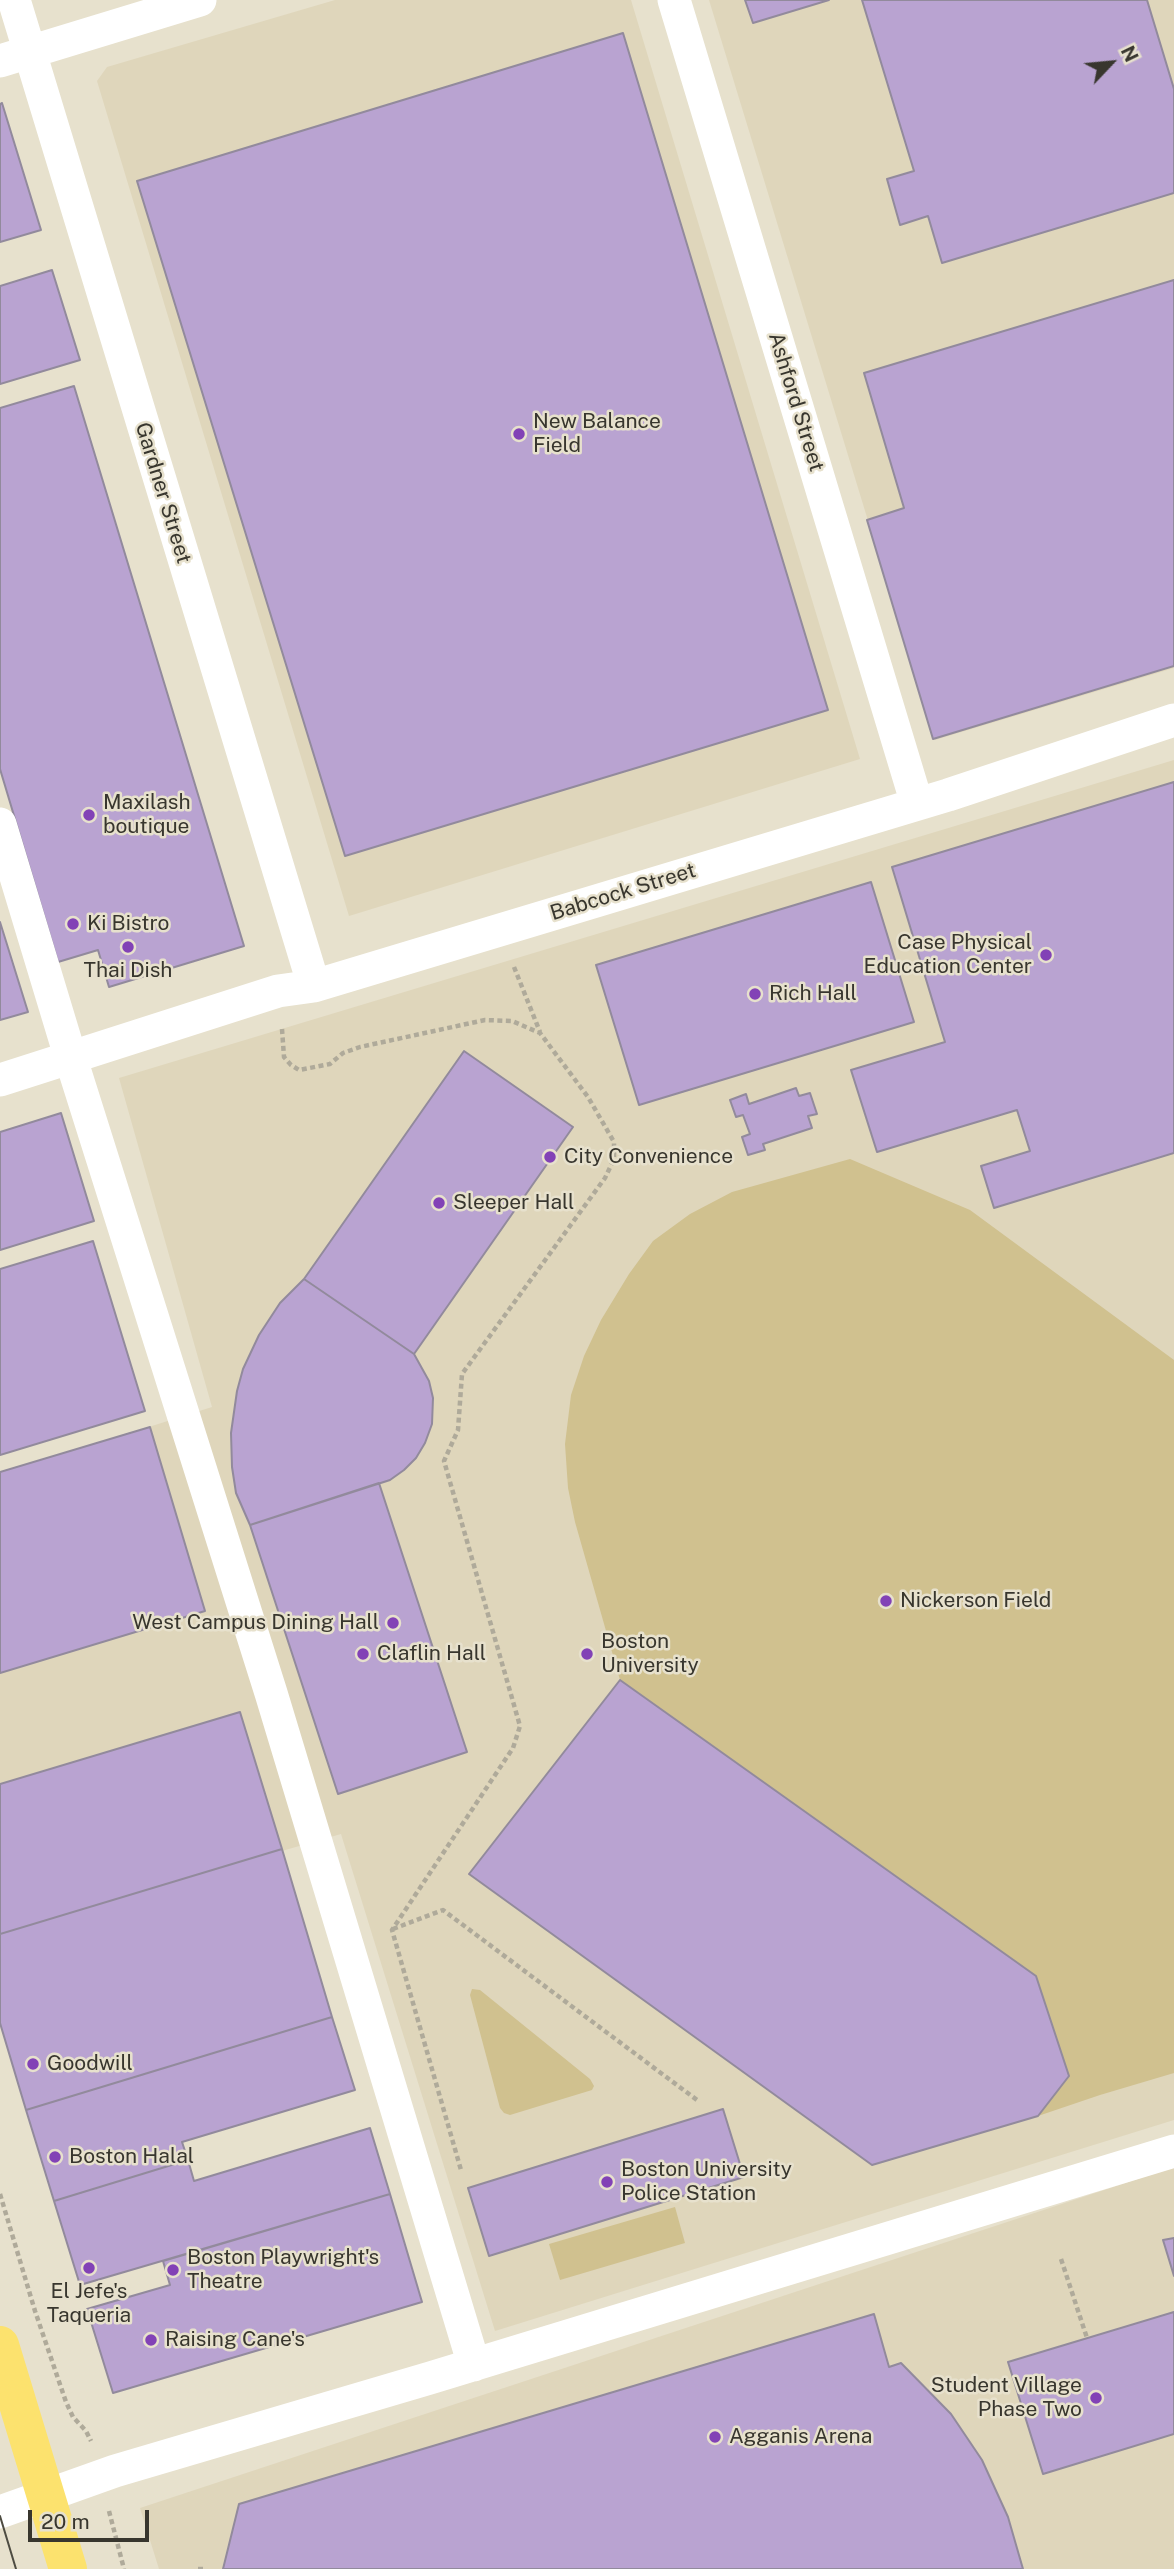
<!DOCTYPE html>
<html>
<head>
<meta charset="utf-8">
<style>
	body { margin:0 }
	#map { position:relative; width:1174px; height:2569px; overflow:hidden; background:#e7e1cd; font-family:"Public Sans",sans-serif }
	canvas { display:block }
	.north { position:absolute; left:1076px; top:28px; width:70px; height:70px; -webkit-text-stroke:5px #e7e1cd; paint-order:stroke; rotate:64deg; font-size:19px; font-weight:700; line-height:28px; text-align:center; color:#38362e }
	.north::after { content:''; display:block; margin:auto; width:24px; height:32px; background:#38362e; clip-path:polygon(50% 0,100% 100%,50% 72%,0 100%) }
	.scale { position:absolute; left:28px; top:2510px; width:121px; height:32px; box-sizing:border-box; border:4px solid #38362e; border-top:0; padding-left:9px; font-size:21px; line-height:24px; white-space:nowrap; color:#38362e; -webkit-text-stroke:5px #e7e1cd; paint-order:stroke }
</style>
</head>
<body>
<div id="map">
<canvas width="1174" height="2569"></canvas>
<div class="north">N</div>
<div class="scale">20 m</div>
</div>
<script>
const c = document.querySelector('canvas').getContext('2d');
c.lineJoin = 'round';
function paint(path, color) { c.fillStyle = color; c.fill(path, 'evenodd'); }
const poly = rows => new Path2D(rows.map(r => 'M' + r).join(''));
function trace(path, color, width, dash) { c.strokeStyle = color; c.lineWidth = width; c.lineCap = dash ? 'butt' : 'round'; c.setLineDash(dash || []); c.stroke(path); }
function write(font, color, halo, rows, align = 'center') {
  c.font = font + ' "Public Sans",sans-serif'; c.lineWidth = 5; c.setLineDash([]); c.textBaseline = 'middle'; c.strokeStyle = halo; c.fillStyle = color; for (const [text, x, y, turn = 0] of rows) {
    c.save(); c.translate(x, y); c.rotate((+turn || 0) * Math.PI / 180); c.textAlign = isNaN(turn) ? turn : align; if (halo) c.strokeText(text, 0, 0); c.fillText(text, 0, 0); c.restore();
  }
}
paint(poly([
	[335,0,631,0,860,759,349,916,97,81,107,67],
	[709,0,1174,0,1174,668,935,740],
	[1174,760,1174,2120,495,2331,341,1834,0,1932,0,1474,212,1407,119,1078],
	[1174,2167,1174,2569,159,2569,140,2508]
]), '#dfd6bb');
paint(poly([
	[850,1159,970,1210,1174,1360,1174,2073,1100,2095,1038,2116,872,2165,469,1874,620,1680,575,1522,568,1488,565,1444,571,1395,584,1356,601,1320,629,1274,653,1241,690,1214,732,1192],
	[472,1989,480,1990,590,2079,594,2086,592,2090,510,2115,504,2113,500,2108,470,1995],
	[675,2207,685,2243,560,2280,549,2244]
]), '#d0c18f');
const building = poly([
	[745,0,829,0,753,23,745,0],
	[862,0,1147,0,1174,89,1174,193,942,263,928,216,900,225,887,179,914,171,862,0],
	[623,33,828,710,345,856,137,181,623,33],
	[2,103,41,230,0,242,0,104,2,103],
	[52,270,80,360,0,384,0,286,52,270],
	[1174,280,1174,666,933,739,867,520,904,508,864,373,1174,280],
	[74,386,244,946,109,987,98,950,58,962,0,769,0,408,74,386],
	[1174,782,1174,1153,994,1208,981,1166,1030,1151,1017,1110,877,1152,851,1070,945,1042,892,867,1174,782],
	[871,882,914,1022,639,1105,596,965,871,882],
	[0,922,28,1012,0,1020,0,922],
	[464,1051,573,1127,414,1354,304,1279,464,1051],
	[796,1088,799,1096,810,1093,817,1114,808,1116,812,1128,763,1144,765,1150,748,1155,742,1137,750,1134,743,1115,736,1117,730,1100,746,1094,749,1104,796,1088],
	[61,1113,94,1221,0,1250,0,1132,61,1113],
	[93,1241,145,1411,0,1455,0,1269,93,1241],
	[304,1279,414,1354,429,1381,433,1398,432,1424,425,1443,416,1458,404,1470,390,1480,250,1525,236,1493,232,1467,231,1433,237,1391,243,1369,259,1335,280,1303,304,1279],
	[150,1427,205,1611,0,1673,0,1472,150,1427],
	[379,1483,467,1752,338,1794,250,1525,379,1483],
	[620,1680,1036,1976,1069,2076,1038,2116,872,2165,469,1874,620,1680],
	[240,1712,282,1849,0,1934,0,1784,240,1712],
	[282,1849,332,2017,26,2110,0,2023,0,1934,282,1849],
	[332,2017,355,2090,182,2142,188,2160,54,2201,26,2110,332,2017],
	[723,2109,744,2177,489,2256,468,2188,723,2109],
	[370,2128,390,2194,80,2285,54,2201,188,2160,194,2181,370,2128],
	[390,2194,422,2302,113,2393,87,2309,170,2285,163,2261,390,2194],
	[1174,2238,1174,2276,1163,2240,1174,2238],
	[1174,2312,1174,2434,1043,2474,1008,2362,1174,2312],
	[874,2314,889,2367,901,2363,951,2414,982,2460,1008,2517,1023,2569,223,2569,239,2504,874,2314]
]);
paint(building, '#b9a3d1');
trace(building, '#928a9c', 2);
trace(poly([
	[514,967,540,1032],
	[282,1029,284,1057,291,1065,299,1070,330,1064,343,1053,360,1047,485,1020,512,1021,540,1033,588,1097,614,1142,614,1159,605,1178,462,1374,458,1430,444,1461,520,1726,513,1748,392,1930,461,2170],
	[393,1929,443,1910,697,2100],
	[0,2194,35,2311,66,2402,73,2417,86,2431,91,2441],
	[1061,2259,1087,2338],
	[109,2511,124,2569],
	[198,2569,206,2569]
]), '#afaa9a', 4.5, [5, 3.5]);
trace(poly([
	[14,0,314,986],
	[674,0,917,804],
	[0,61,200,0],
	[0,824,71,1059,271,1693,474,2365],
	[0,1080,278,991,314,986,948,795,1174,720],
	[0,2512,115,2471,430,2378,1174,2151]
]), '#fff', 33);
trace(poly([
	[0,2345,68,2569]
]), '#fce26e', 38);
trace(poly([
	[0,2516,16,2569]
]), '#4e4c42', 2);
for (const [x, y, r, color] of [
	[519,434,7,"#8242b6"],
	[89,815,7,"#8242b6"],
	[73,924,7,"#8242b6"],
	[128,947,7,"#8242b6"],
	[1046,955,7,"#8242b6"],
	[755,994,7,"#8242b6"],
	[550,1157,7,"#8242b6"],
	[439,1203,7,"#8242b6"],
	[886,1601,7,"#8242b6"],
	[393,1623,7,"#8242b6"],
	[363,1654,7,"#8242b6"],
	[587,1654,7,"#8242b6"],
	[33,2064,7,"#8242b6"],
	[55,2157,7,"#8242b6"],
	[607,2182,7,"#8242b6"],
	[89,2268,7,"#8242b6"],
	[173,2270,7,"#8242b6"],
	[151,2340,7,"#8242b6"],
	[1096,2398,7,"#8242b6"],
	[715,2437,7,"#8242b6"]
]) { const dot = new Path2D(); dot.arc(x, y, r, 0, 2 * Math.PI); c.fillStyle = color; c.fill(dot); trace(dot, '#e7e1cd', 2.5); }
write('21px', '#38362e', '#e7e1cd', [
	["Ashford Street",796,402,73],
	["Gardner Street",163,493,73],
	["Babcock Street",623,892,-17]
]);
write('21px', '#38362e', '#e7e1cd', [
	["New Balance",533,422],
	["Field",533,446],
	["Maxilash",103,803],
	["boutique",103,827],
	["Ki Bistro",87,924],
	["Case Physical",1032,943,"right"],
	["Education Center",1032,967,"right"],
	["Thai Dish",128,971,"center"],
	["Rich Hall",769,994],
	["City Convenience",564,1157],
	["Sleeper Hall",453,1203],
	["Nickerson Field",900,1601],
	["West Campus Dining Hall",379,1623,"right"],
	["Boston",601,1642],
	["University",601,1666],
	["Claflin Hall",377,1654],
	["Goodwill",47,2064],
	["Boston Halal",69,2157],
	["Boston University",621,2170],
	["Police Station",621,2194],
	["Boston Playwright's",187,2258],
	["Theatre",187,2282],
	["El Jefe's",89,2292,"center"],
	["Taqueria",89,2316,"center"],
	["Raising Cane's",165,2340],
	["Student Village",1082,2386,"right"],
	["Phase Two",1082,2410,"right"],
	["Agganis Arena",729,2437]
], 'left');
</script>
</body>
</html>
